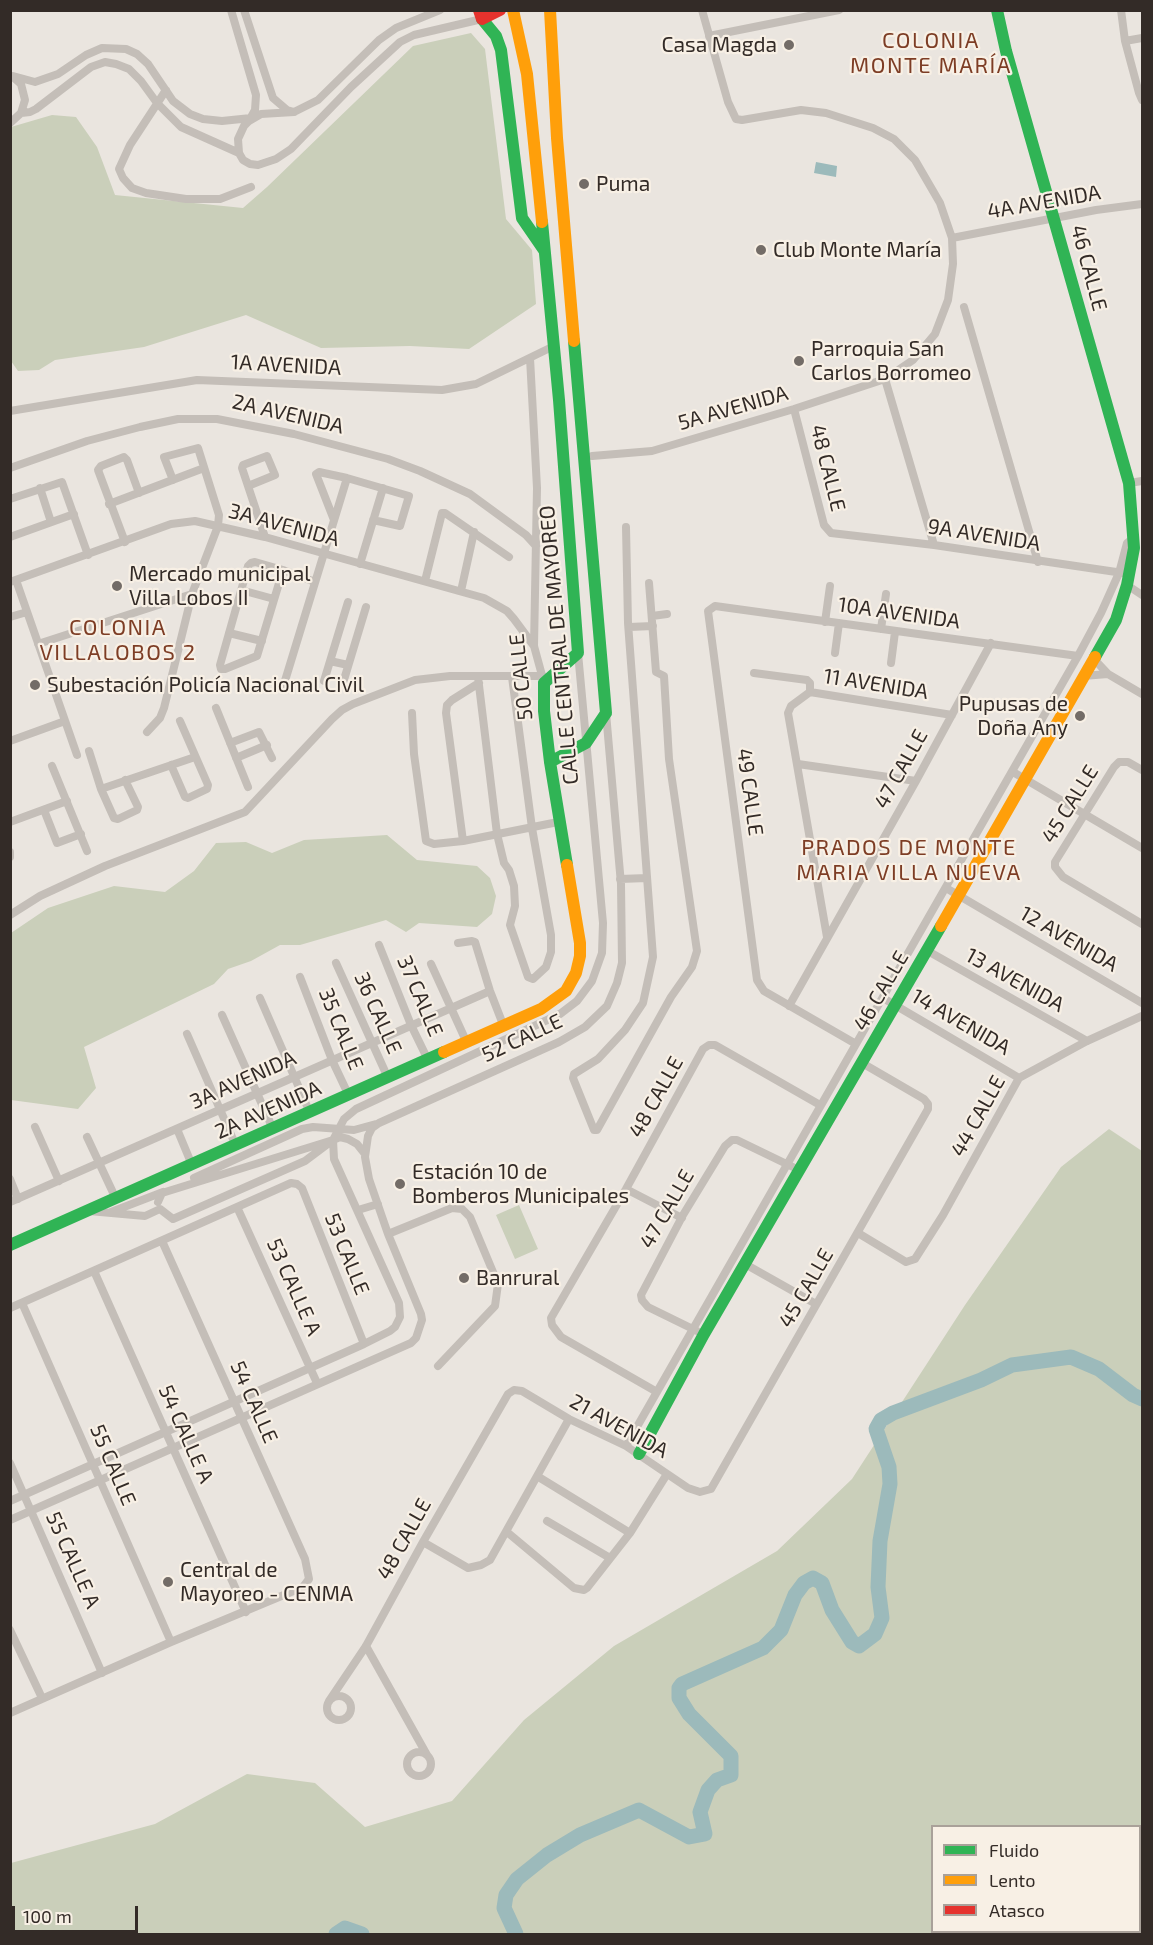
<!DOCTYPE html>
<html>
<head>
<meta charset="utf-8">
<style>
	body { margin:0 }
	#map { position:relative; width:1153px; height:1945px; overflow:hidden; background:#eae5df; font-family:"Exo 2",sans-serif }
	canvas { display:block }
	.frame { position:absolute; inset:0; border:12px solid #332b27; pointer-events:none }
	.legend { position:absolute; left:931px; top:1825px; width:210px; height:108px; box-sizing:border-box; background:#f8f0e5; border:2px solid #a9a199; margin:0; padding:8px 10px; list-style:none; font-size:18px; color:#332b27 }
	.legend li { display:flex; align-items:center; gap:12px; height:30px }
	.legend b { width:30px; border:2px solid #a9a199 }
	.scale { position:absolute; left:12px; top:1906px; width:126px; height:27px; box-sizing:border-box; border:3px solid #332b27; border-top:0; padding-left:8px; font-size:18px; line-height:21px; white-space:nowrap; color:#332b27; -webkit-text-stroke:4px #f8f0e5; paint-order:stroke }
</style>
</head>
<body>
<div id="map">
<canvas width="1153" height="1945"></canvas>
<div class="frame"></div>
<ul class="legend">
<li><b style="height:8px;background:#30b455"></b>Fluido</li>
<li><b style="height:8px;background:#ff9f0a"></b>Lento</li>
<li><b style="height:8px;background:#e5322d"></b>Atasco</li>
</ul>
<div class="scale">100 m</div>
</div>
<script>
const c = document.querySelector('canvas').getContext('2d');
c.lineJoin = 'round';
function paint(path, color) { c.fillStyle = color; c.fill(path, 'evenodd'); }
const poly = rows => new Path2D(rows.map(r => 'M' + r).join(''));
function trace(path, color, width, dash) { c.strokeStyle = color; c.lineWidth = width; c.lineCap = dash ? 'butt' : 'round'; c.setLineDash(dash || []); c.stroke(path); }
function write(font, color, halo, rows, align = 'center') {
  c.font = font + ' "Exo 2",sans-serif'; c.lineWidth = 4.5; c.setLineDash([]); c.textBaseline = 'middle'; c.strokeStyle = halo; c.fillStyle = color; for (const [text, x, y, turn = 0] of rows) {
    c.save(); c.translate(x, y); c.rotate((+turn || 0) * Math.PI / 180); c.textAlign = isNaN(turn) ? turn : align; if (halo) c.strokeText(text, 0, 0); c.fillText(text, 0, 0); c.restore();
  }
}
paint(poly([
	[471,33,485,49,506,219,532,250,536,304,469,349,410,346,321,348,246,315,144,347,55,360,39,370,18,371,11,361,11,127,52,115,76,117,97,147,115,195,243,208,267,187,413,46],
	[387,835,417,860,477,866,490,878,496,896,492,914,477,927,419,923,406,932,386,920,300,945,280,945,251,961,228,969,214,984,84,1047,96,1088,78,1109,11,1100,11,933,48,908,114,886,165,892,194,871,216,843,246,842,272,853,304,840],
	[1109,1129,1142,1151,1142,1934,11,1934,11,1863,155,1824,247,1774,315,1783,365,1827,452,1801,524,1720,614,1646,777,1551,852,1479,965,1305,1061,1167],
	[1140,1826,1140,1932,932,1932,932,1826],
	[519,1205,538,1249,515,1259,496,1215]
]), '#cacfba');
paint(poly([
	[816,162,837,166,836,177,814,173]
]), '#9cbabb');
trace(poly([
	[336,1934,345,1928,362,1934],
	[516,1934,504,1908,506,1895,517,1879,547,1855,580,1835,639,1810,689,1837,705,1834,700,1812,708,1790,717,1780,731,1775,731,1756,689,1714,679,1698,679,1688,682,1684,763,1648,781,1630,795,1595,804,1583,813,1578,822,1583,832,1610,852,1642,859,1646,875,1634,882,1618,878,1587,880,1541,890,1484,889,1467,876,1429,881,1420,893,1413,981,1380,1012,1365,1071,1357,1099,1369,1133,1395,1142,1399]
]), '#9cbabb', 15);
trace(poly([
	[231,10,256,95,255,110,250,119],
	[244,10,273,98,287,110,294,112,318,100,379,40,396,28,440,10],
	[1121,10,1125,41,1139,93,1142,100],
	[709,36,839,10],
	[1125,41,1142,38],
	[13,76,35,82,58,74,86,55,102,48,126,49,137,54,148,64,173,101,190,114,203,119,222,121,251,118],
	[166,90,130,145,119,169,123,178,132,188,146,193,186,199,220,199,251,187],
	[294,112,261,114,249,121,244,126,238,139,239,153,243,160,250,164,258,165,276,159,291,149,351,87,400,42,414,35,482,19],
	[21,113,30,112,36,109,91,67,105,62,116,64,129,69,141,81,157,103,181,127,239,153],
	[10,123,21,113,25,100,21,84,13,77],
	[952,238,1096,210,1142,204],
	[964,307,1038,562],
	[530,358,537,488,534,646,543,679],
	[885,379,934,545],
	[794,409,824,525,831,533,934,545,1123,573],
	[10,411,197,380,442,390,476,384,554,346],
	[592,456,652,451,794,409,885,379,913,360,935,334,948,300,953,264,952,238,940,203,915,160,894,139,873,128,826,113,801,110,742,120,736,119,728,102,702,10],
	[10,468,87,441,140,427,178,419,217,419,294,434,388,459,420,471,470,494,526,535,536,546],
	[1129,483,1142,481],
	[248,486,275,475,267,456,243,465,242,468,265,537],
	[40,488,51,522],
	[10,499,62,482,88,555],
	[109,504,204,468],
	[334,520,316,474,319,472,347,478,409,496,400,526,373,520],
	[626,527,628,623,653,957,643,1003,625,1030,598,1059,574,1074,573,1078,594,1130,597,1130,671,997,692,967,697,951,669,759,664,676,656,672,649,583],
	[10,537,74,514],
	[125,542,98,470,101,466,124,457,127,460,139,493],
	[360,564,383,488],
	[283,570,257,656,225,669,221,669,220,665,248,566,251,563,255,562,283,570,315,582],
	[16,580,77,755],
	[425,581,442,513,445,513,509,557],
	[10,582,171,524,195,521,265,537,484,598,507,611,514,619,534,646],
	[1127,585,1142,595],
	[241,590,274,599],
	[461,591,474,532],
	[652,616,667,614],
	[10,617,27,612],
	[825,622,830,586],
	[629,627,653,626],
	[881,629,886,594],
	[229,633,262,641],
	[38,644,192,594],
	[835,653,839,623],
	[1093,658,1108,674,1142,694],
	[330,661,348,665],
	[891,663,895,632],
	[754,673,807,680,810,683,810,692],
	[1083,676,1108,674],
	[478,677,497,834,504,863,509,870,514,886,515,906,510,925,528,977,533,979,546,967,551,952,551,935,532,828,512,677],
	[324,681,348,602],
	[343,683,366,607],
	[284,684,347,478],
	[216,708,248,787],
	[412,713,414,754,426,841,434,844,463,841,558,822],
	[147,732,160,718,164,708,192,594,218,526,219,515,198,448,164,457,173,480],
	[10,741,65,721],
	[230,743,259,732,272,758],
	[89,751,101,789,114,818,118,819,137,810,138,807,125,780],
	[236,758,267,745],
	[798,764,916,781],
	[171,765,185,797,188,798,207,789,208,785,180,721],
	[52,766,87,851],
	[1142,770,1128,762,1119,762,1114,767,1055,862,1055,867,1063,877,1142,924],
	[1013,772,1142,848],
	[101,789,195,757],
	[44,810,57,843,81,834],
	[10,822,67,801],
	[463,841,446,713,447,705,452,700,479,683],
	[10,852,10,857],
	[620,879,647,878],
	[946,888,1142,1003],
	[10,915,40,896,105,866,245,812,332,719,342,710,353,704,415,680,450,676,543,676],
	[827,937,788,713,791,706,810,692,952,715],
	[458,943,472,941,475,942,490,991,504,1027],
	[379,945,411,1025,428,1060],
	[926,950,1087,1041],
	[336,963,388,1078],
	[431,964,467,1043],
	[300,977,332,1060,349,1096],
	[260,998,310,1113],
	[883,998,1019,1078],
	[789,1006,916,781,991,643],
	[222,1015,273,1129],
	[187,1034,236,1146],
	[856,1044,764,991,757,980,708,611,715,606,1078,656],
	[35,1127,59,1181],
	[177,1129,192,1165],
	[87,1137,116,1199],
	[333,1140,340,1137,348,1139,357,1144,365,1154],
	[194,1178,302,1129,313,1127,354,1130,376,1124],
	[10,1179,18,1199],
	[626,1189,682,1218],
	[10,1202,490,991],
	[237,1207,317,1383],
	[358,1210,378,1204],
	[89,1211,145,1216,160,1209,173,1219,305,1161,333,1140,162,1193,158,1202],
	[111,1212,163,1192],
	[858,1233,906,1262,915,1259,943,1215,1019,1078,1087,1041,1142,1016],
	[388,1234,452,1208,462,1209,470,1217,498,1284,495,1306,438,1366],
	[745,1264,816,1304],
	[94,1271,246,1612],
	[22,1303,171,1642],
	[10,1308,291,1183,297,1184,302,1188,364,1344],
	[697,1331,648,1307,642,1300,641,1295,683,1215,725,1146,732,1140,737,1140,799,1170],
	[657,1392,561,1337,552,1325,551,1318,626,1189,703,1049,709,1045,715,1045,820,1105],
	[626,1446,1078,656,1101,613,1119,573,1127,543,1132,539],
	[10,1463,102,1673],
	[537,1476,630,1533],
	[10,1501,364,1344,390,1331,395,1327,400,1317,399,1303,334,1159,333,1140,344,1119,356,1109,560,1014,577,1001,592,981,602,953,603,923,578,653],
	[10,1520,411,1343,416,1338,422,1320,421,1314,388,1234,369,1179,365,1157,368,1136,372,1128,379,1123,559,1042,585,1027,607,1006,617,983,622,963,621,884,606,713],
	[547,1521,610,1558],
	[507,1532,574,1588,584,1590,587,1588,630,1533,667,1474],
	[423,1542,468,1568,481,1565,490,1560,569,1419],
	[10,1630,42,1698],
	[366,1646,427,1755],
	'327 1708a12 12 0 1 1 24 0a12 12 0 1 1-24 0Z',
	[329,1701,366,1646,423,1542,508,1394,514,1390,522,1391,569,1419,626,1446,688,1488,700,1492,711,1489,928,1109,928,1104,924,1099,862,1063],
	[10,1713,171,1642,303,1587,309,1579,305,1559,162,1241],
	'407 1764a12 12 0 1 1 24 0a12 12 0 1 1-24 0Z'
]), '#c4beb8', 8);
trace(poly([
	[997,10,1006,51,1129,483,1134,548,1127,585,1116,620,1095,657],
	[482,19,496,36,501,50,522,218,544,250],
	[542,222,559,400,578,653,544,683,544,711,550,762,567,865],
	[550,762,586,743,606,713,574,341],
	[10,1245,444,1052],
	[639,1454,704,1334,941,926]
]), '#30b455', 12);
trace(poly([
	[513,10,527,74,542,222],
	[550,10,557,138,574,341],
	[941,926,1095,657],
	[444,1052,541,1009,566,991,576,973,580,956,580,943,567,865]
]), '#ff9f0a', 12);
trace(poly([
	[479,10,482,19,500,10]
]), '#e5322d', 12);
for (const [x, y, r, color] of [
	[789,45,6,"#736c67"],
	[584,184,6,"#736c67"],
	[761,250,6,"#736c67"],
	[799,361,6,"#736c67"],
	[117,586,6,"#736c67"],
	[35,685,6,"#736c67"],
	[1080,716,6,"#736c67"],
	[400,1184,6,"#736c67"],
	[464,1278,6,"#736c67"],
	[168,1582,6,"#736c67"]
]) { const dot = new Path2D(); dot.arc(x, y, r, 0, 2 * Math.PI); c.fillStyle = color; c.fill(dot); trace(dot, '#f8f0e5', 2); }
write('21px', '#332b27', '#f8f0e5', [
	["Casa Magda",777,45,"right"],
	["Puma",596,184],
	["Club Monte María",773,250],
	["Parroquia San",811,349],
	["Carlos Borromeo",811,373],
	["Mercado municipal",129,574],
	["Villa Lobos II",129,598],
	["Subestación Policía Nacional Civil",47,685],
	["Pupusas de",1068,704,"right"],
	["Doña Any",1068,728,"right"],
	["Estación 10 de",412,1172],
	["Bomberos Municipales",412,1196],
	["Banrural",476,1278],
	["Central de",180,1570],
	["Mayoreo - CENMA",180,1594]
], 'left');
write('21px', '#332b27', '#f8f0e5', [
	["4A AVENIDA",1044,202,-10],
	["46 CALLE",1089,268,75],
	["1A AVENIDA",286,365,3],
	["5A AVENIDA",733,408,-16],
	["2A AVENIDA",288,414,13],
	["48 CALLE",828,468,76],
	["3A AVENIDA",284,525,15],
	["9A AVENIDA",984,535,9],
	["10A AVENIDA",899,613,8],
	["CALLE CENTRAL DE MAYOREO",559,645,-95],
	["50 CALLE",521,677,-96],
	["11 AVENIDA",876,684,9],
	["47 CALLE",901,769,-61],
	["49 CALLE",750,792,82],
	["45 CALLE",1070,804,-58],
	["12 AVENIDA",1069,939,30],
	["13 AVENIDA",1015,980,29],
	["46 CALLE",881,991,-60],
	["37 CALLE",420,996,67],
	["36 CALLE",378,1013,66],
	["14 AVENIDA",961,1022,30],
	["35 CALLE",341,1029,68],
	["52 CALLE",522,1038,-25],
	["3A AVENIDA",243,1080,-24],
	["48 CALLE",656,1097,-61],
	["2A AVENIDA",268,1110,-24],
	["44 CALLE",978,1116,-61],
	["47 CALLE",667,1209,-60],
	["53 CALLE",347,1254,68],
	["53 CALLE A",294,1287,66],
	["45 CALLE",806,1288,-60],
	["54 CALLE",254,1402,66],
	["21 AVENIDA",619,1426,29],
	["54 CALLE A",186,1434,66],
	["55 CALLE",113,1465,67],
	["48 CALLE",404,1539,-61],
	["55 CALLE A",73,1560,66]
]);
c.letterSpacing = '1.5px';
write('22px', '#7d3d25', '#f8f0e5', [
	["COLONIA",931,41],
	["MONTE MARÍA",931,66],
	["COLONIA",118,628],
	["VILLALOBOS 2",118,653],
	["PRADOS DE MONTE",909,848],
	["MARIA VILLA NUEVA",909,873]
]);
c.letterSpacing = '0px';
</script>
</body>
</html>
